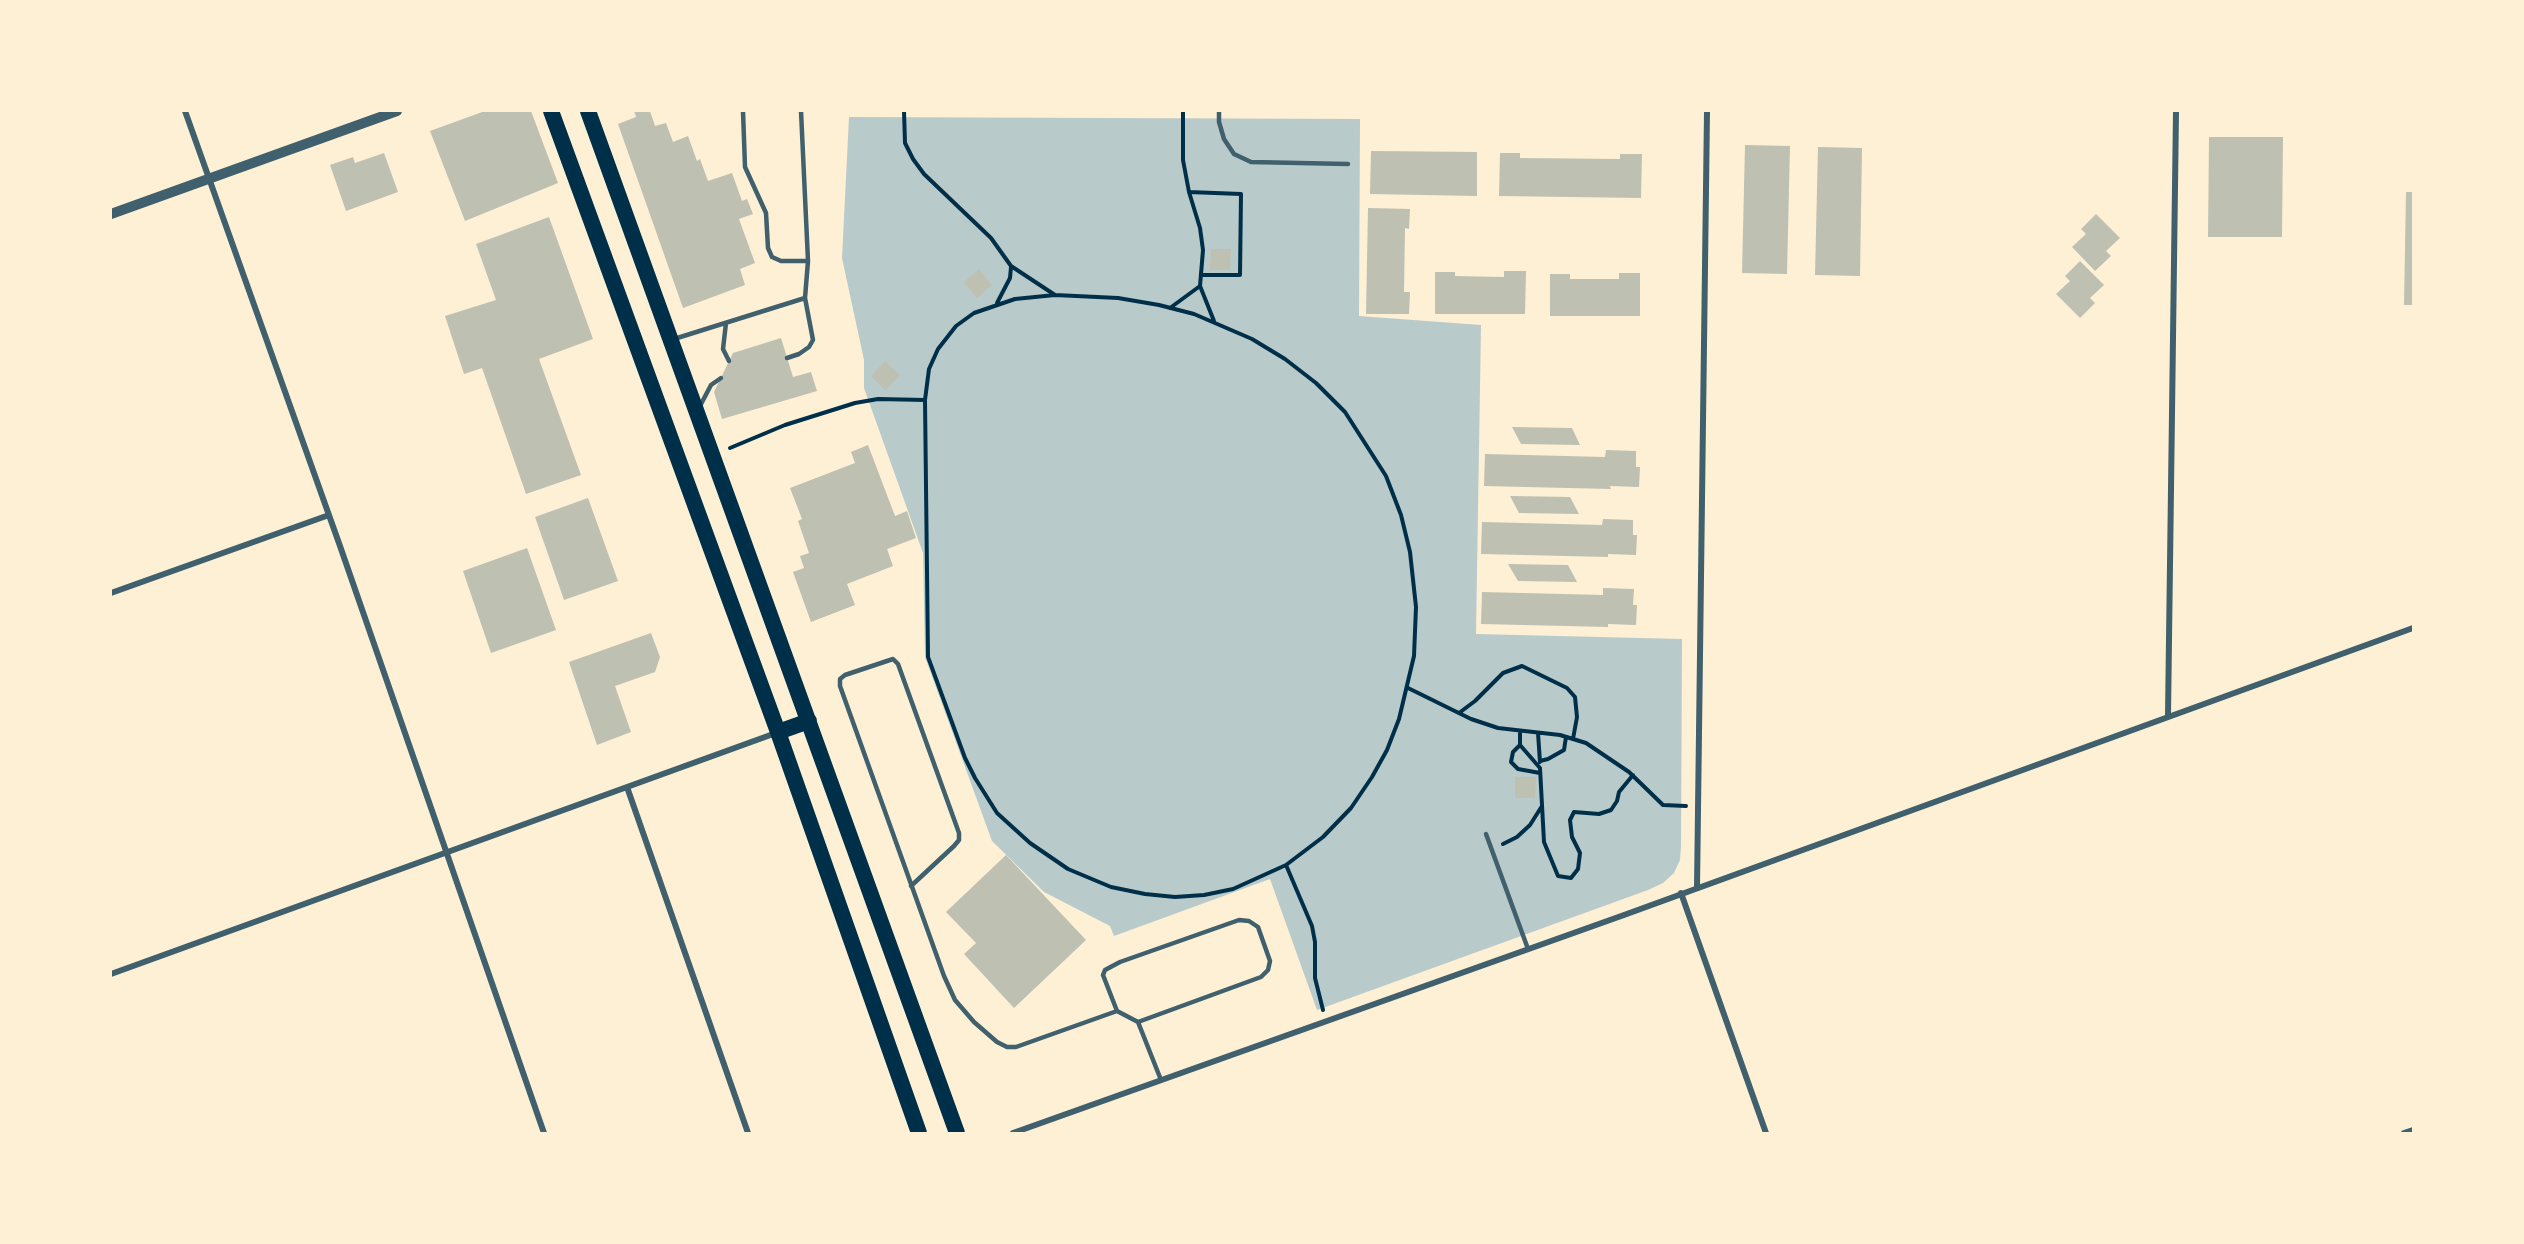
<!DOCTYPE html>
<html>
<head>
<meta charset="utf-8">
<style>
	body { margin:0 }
	#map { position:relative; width:2524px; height:1244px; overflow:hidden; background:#fdf0d5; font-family:"Public Sans",sans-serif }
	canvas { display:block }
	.frame { position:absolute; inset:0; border:112px solid #fdf0d5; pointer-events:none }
</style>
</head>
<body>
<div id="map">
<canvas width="2524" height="1244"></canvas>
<div class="frame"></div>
</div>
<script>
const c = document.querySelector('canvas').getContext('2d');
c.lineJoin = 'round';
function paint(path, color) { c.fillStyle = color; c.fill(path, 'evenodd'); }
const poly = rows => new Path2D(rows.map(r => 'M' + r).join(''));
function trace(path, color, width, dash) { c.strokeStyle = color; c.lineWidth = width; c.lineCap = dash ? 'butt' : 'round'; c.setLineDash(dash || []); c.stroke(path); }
paint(poly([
	[849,117,1360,119,1359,316,1481,325,1476,634,1682,639,1681,847,1680,860,1674,873,1663,883,1648,890,1317,1010,1270,879,1114,936,1110,926,1044,892,992,841,925,657,923,553,864,388,864,360,842,258]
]), '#b9caca');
paint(poly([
	[485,111,531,111,558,183,465,221,430,131],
	[634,111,650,111,655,126,666,123,673,142,688,136,697,161,700,159,708,181,732,173,742,201,747,199,753,214,739,219,755,263,740,269,745,285,683,308,618,124,636,117],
	[2209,137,2283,137,2282,237,2208,237],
	[1745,145,1790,146,1787,274,1742,273],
	[1818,147,1862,148,1860,276,1815,275],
	[1371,151,1477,152,1477,196,1370,194],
	[384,153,398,192,346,211,330,165,353,157,355,163],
	[1500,153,1520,153,1520,158,1620,159,1620,154,1642,154,1641,198,1499,196],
	[2406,192,2413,192,2413,305,2404,305],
	[1368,208,1410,209,1409,229,1405,228,1404,292,1410,292,1409,314,1366,314],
	[2096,214,2120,238,2106,251,2111,256,2095,271,2072,247,2086,234,2081,229],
	[549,217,593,339,539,359,581,475,526,494,482,368,464,374,445,316,496,300,476,244],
	[1211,249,1231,249,1230,270,1210,270],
	[2080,261,2104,285,2090,298,2095,303,2080,318,2056,294,2070,281,2065,276],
	[979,269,992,285,977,298,964,282],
	[1504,271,1526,271,1525,314,1435,314,1435,272,1455,272,1455,276,1504,277],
	[1619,273,1640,273,1640,316,1550,316,1550,274,1570,274,1570,279,1619,279],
	[781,338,793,377,811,372,817,391,722,419,714,392,733,353],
	[885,361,900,375,885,390,871,376],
	[1512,427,1572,428,1580,445,1521,444],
	[868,445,895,516,907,511,916,538,887,549,893,566,847,584,855,605,811,622,793,572,804,568,800,556,809,553,798,521,802,519,790,488,855,463,851,452],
	[1606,450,1636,451,1636,467,1640,467,1639,487,1610,486,1611,489,1484,486,1485,454,1605,457],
	[1510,496,1570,497,1579,514,1519,513],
	[588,498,618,581,564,600,535,517],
	[1603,519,1633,520,1633,535,1637,535,1636,555,1608,554,1608,557,1481,554,1482,522,1602,525],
	[527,548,556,630,491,653,463,571],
	[1508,564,1568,565,1577,582,1518,581],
	[1603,588,1634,589,1633,605,1637,605,1636,625,1608,624,1608,627,1481,624,1482,592,1603,595],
	[651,633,660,657,655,672,615,686,631,732,597,745,569,662],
	[1515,777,1536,777,1535,798,1515,798],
	[1006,855,1086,940,1014,1008,964,954,976,943,946,912]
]), '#bec0b2');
trace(poly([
	[904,111,905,143,913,159,924,174,991,238,1011,266,1055,295],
	[1183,111,1183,160,1189,192,1200,228,1203,250,1200,286,1214,321],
	[1189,192,1241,194,1240,275,1202,275],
	[1055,295,1118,298,1159,305,1194,314,1252,339,1285,359,1316,383,1345,412,1386,476,1401,515,1410,552,1416,607,1414,656,1399,719,1387,750,1372,777,1351,808,1323,837,1286,865,1233,889,1204,895,1175,897,1145,894,1111,887,1068,869,1030,843,997,813,975,778,965,758,928,657,925,400,929,369,938,349,956,326,974,313,1015,299,1055,295],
	[997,303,1010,278,1011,267],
	[1170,308,1200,286],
	[730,448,785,425,855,403,878,399,925,400],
	[1408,688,1471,719,1498,728,1560,735,1586,743,1629,772,1663,805,1686,806],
	[1459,713,1475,701,1503,673,1522,666,1567,688,1575,697,1577,717,1573,739],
	[1520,731,1520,745,1540,768,1544,842,1558,876,1571,878,1578,869,1580,853,1572,837,1570,820,1574,812,1599,814,1611,810,1617,801,1619,792,1633,775],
	[1538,733,1540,762],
	[1520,745,1513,752,1511,762,1518,769,1540,773],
	[1540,761,1548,759,1564,750,1566,737],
	[1503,844,1517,837,1530,825,1542,806],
	[1286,865,1312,926,1315,942,1315,978,1323,1010]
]), '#003049', 4);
trace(poly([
	[743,111,745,167,766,213,768,248,772,257,781,261,808,261],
	[1219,111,1219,122,1224,139,1234,154,1251,162,1348,164],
	[726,323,723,349,729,361],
	[674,339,805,298,808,261,801,111],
	[787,358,799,354,809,347,813,340,805,298],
	[700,406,711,385,721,378],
	[1486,834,1528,949],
	[911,886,954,846,959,840,959,833,898,664,893,659,845,675,840,679,840,686,944,976,955,1000,974,1022,997,1042,1007,1047,1016,1047,1117,1011],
	[1138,1022,1261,977,1268,970,1270,961,1258,927,1249,921,1239,920,1120,962,1105,970,1103,975,1117,1011,1138,1022,1161,1080]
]), '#3f606c', 4.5);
trace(poly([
	[185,111,340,546,544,1133],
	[111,593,329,515],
	[2168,715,2176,111],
	[627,787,748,1133],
	[1697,887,1707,111],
	[1681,893,1766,1133],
	[111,974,776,733],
	[1013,1133,1624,915,2413,628],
	[2404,1133,2413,1130]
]), '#3f606c', 6);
trace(poly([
	[111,214,397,111]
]), '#3f606c', 10);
trace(poly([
	[551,111,778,732,919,1133],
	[588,111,957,1133],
	[778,732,809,721]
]), '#003049', 16);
</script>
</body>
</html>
